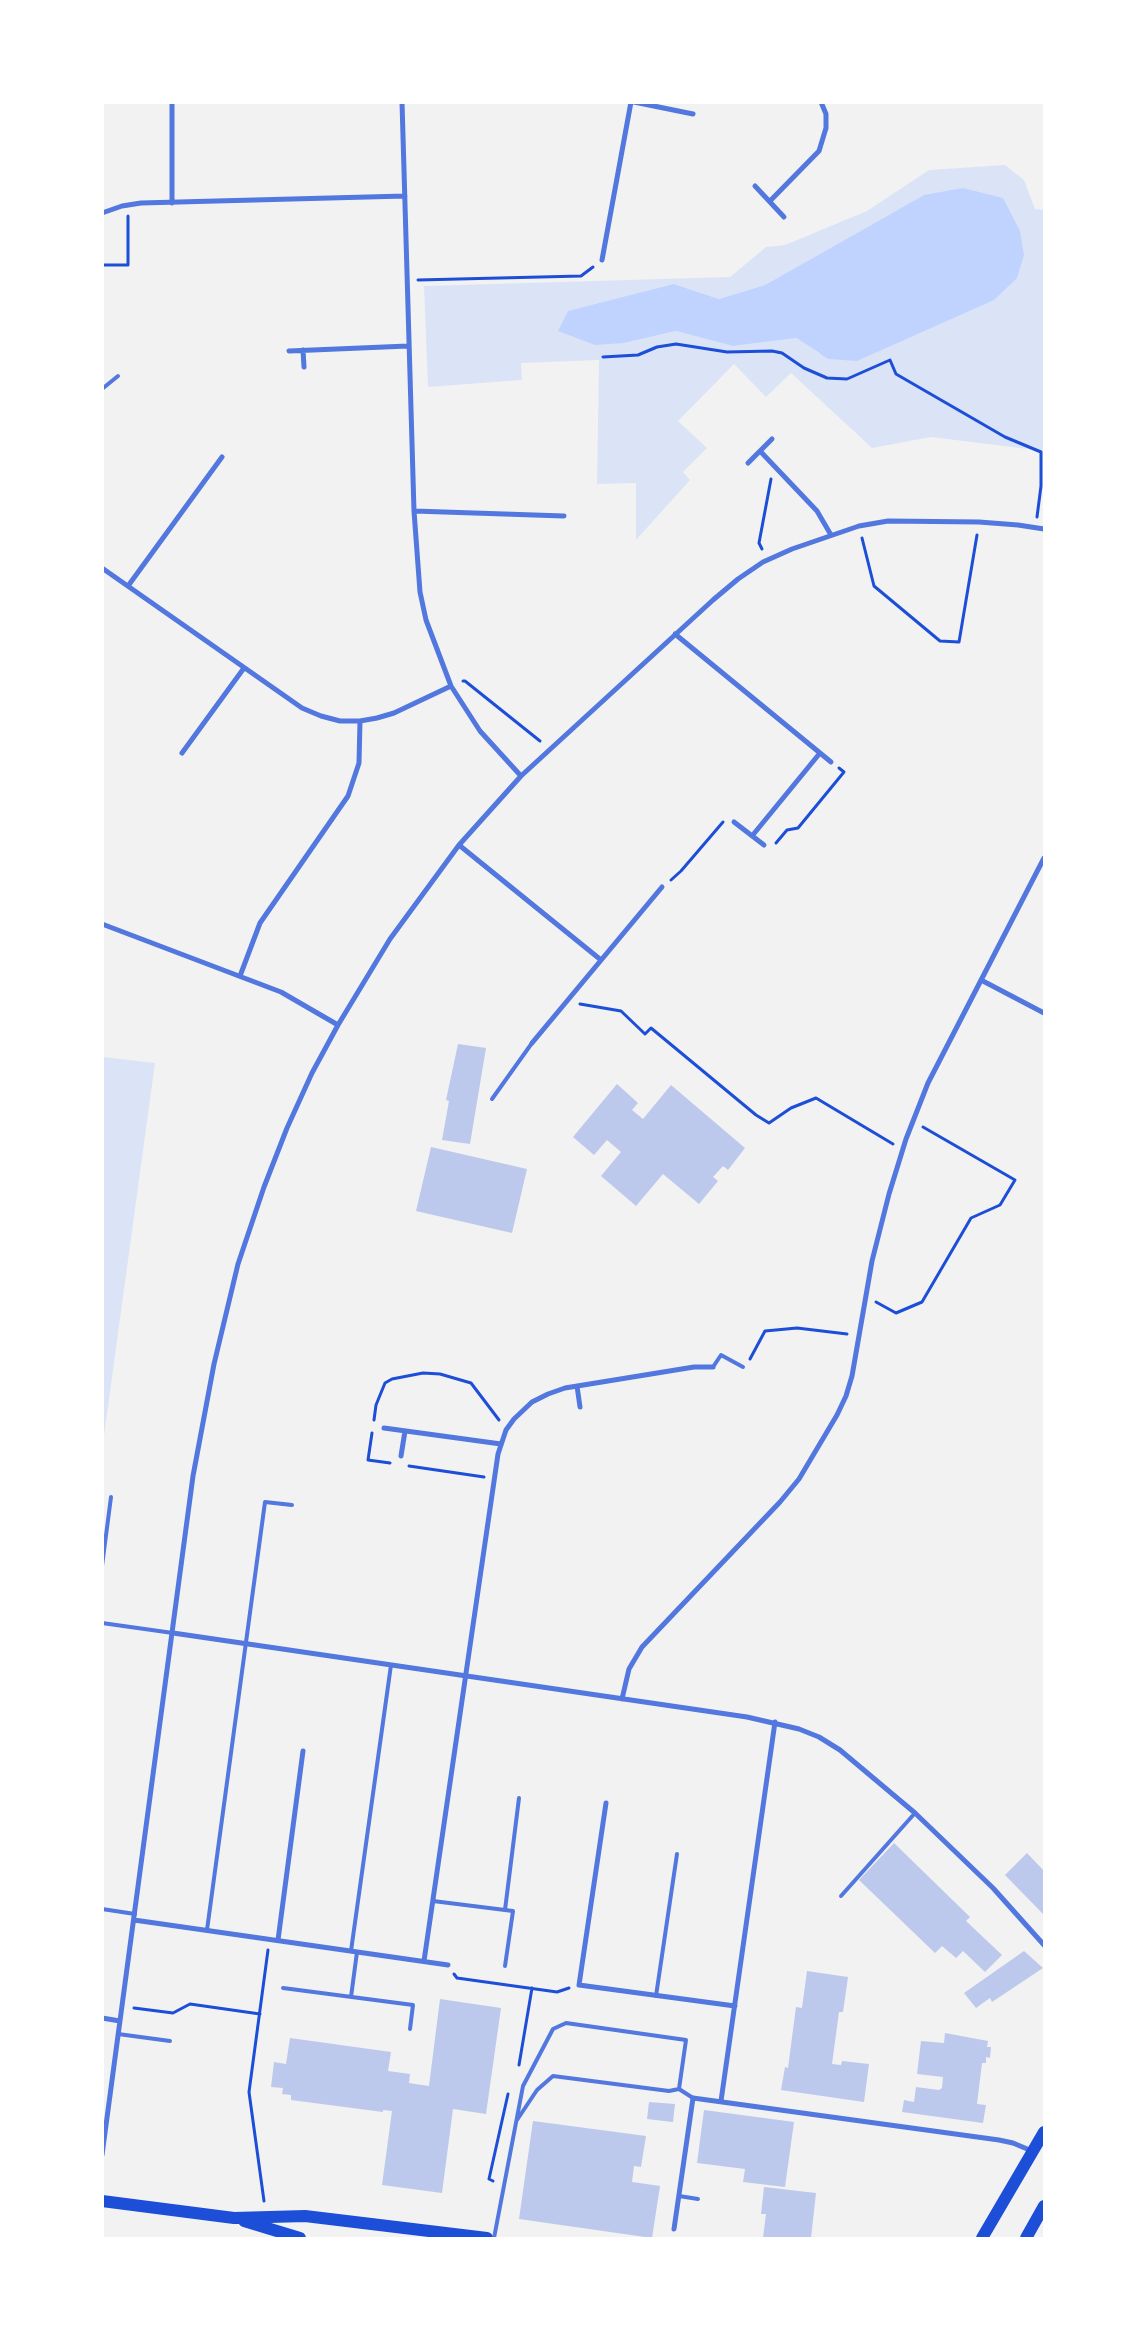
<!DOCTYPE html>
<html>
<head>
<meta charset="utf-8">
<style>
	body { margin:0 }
	#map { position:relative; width:1147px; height:2341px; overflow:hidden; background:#f2f2f2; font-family:Karla,sans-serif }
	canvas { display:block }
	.frame { position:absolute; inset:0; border:104px solid #fff; pointer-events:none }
</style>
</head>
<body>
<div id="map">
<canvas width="1147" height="2341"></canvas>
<div class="frame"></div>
</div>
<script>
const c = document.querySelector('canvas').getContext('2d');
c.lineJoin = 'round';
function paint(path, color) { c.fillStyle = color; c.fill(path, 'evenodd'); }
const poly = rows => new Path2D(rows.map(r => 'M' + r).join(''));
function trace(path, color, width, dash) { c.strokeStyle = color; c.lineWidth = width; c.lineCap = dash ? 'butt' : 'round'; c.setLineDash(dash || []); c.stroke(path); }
paint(poly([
	[1005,165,1024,180,1035,209,1044,210,1044,451,931,437,872,448,791,373,766,397,734,364,678,421,707,448,683,472,690,480,636,540,636,483,597,484,599,360,521,363,522,380,428,387,424,286,730,277,766,247,785,245,867,211,929,170],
	[924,195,819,354,806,342,797,338,733,346,676,331,624,343,674,284,719,299,765,285],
	[103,1057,155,1063,103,1443,102,1057]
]), '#dbe4f7');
paint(poly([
	[963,188,1003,198,1020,231,1024,255,1017,278,994,300,857,361,828,359,797,338,733,346,676,331,624,343,595,345,558,331,568,311,674,284,719,299,765,285,924,195]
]), '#bfd3fe');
paint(poly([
	[458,1044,486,1048,470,1144,442,1140,449,1101,446,1100],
	[617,1084,638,1103,632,1110,643,1119,671,1085,745,1148,728,1170,723,1166,713,1177,718,1181,699,1204,663,1174,636,1206,601,1176,621,1152,607,1140,594,1155,573,1137],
	[431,1147,527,1169,512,1233,416,1211],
	[894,1843,970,1917,966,1921,1002,1955,985,1972,963,1951,956,1958,942,1946,935,1953,859,1880],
	[1027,1853,1044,1871,1044,1915,1005,1875],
	[1024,1951,1043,1968,992,2002,990,1998,976,2008,964,1993],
	[807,1971,848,1977,843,2012,839,2012,832,2064,841,2065,842,2061,869,2064,864,2102,781,2090,785,2067,788,2068,796,2007,802,2008],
	[440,1999,501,2008,486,2114,453,2109,442,2193,382,2185,392,2111,383,2110,383,2112,291,2100,291,2095,282,2094,283,2088,271,2087,274,2062,286,2064,290,2038,391,2052,388,2071,410,2074,409,2083,429,2086],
	[945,2033,988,2041,987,2047,991,2047,990,2058,986,2057,986,2063,982,2063,977,2104,986,2105,983,2123,902,2112,904,2100,914,2102,916,2087,939,2090,942,2088,943,2077,917,2074,921,2041,944,2043],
	[649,2102,675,2104,673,2122,647,2119],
	[704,2110,794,2122,785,2187,743,2182,745,2169,697,2163],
	[533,2121,646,2136,641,2167,634,2166,632,2182,660,2186,652,2238,519,2219],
	[764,2187,816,2193,811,2238,763,2238,766,2214,761,2214]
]), '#bdc9ec');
trace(poly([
	[102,265,128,265,128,216],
	[418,280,581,276,593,267],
	[603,357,638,355,657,347,676,344,727,352,772,351,782,353,804,368,827,378,847,379,890,360,896,374,1005,437,1041,452,1041,486,1037,517],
	[862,538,874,586,940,641,959,642,977,535],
	[762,549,759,543,771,479],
	[463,681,465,681,540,741],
	[776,843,787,830,798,828,844,772,839,768],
	[671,880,681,871,723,822],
	[580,1004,621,1011,645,1034,651,1028,756,1115,769,1123,791,1108,816,1098,893,1144],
	[876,1302,896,1313,922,1302,971,1218,1000,1205,1015,1180,923,1127],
	[750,1359,765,1331,797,1328,847,1334],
	[374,1420,376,1405,385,1383,392,1379,423,1373,440,1374,471,1383,499,1420],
	[372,1433,368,1460,390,1463],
	[409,1466,484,1477],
	[454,1974,457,1978,557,1992,569,1988],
	[134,2008,173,2013,190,2004,260,2014],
	[519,2065,532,1988],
	[493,2181,489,2179,508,2094],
	[264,2201,249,2092,268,1950]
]), '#1d4ed8', 3);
trace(poly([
	[102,389,118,376],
	[492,1099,532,1043],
	[713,1367,721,1355,743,1367],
	[102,1566,111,1497],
	[102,1623,173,1633],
	[841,1896,915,1813],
	[433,1901,505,1910],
	[102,1909,135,1914],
	[207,1930,265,1502,292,1505],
	[351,1951,391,1665],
	[505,1966,513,1911,505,1910,519,1798],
	[283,1988,413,2005,410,2029],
	[656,1996,677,1854],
	[351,1997,357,1952],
	[118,2034,170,2041],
	[679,2089,693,2098],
	[679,2196,698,2199],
	[494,2238,523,2086,553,2029,566,2023,686,2040,679,2089,669,2091,553,2076,537,2090,517,2120]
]), '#5277de', 4);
trace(poly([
	[402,102,414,511,420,592,426,620,451,686,480,731,521,776],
	[634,102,693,114],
	[755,186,784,217],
	[770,201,819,151,826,128,826,114,821,102],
	[172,203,172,102],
	[102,213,122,206,141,203,405,196],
	[602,260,631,102],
	[303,350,304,367],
	[289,351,408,346],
	[760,451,817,511,831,535],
	[748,463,772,439],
	[414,511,564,516],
	[102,568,302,708,321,716,340,721,360,721,377,718,394,713,451,686],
	[128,586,222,457],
	[675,634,831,762],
	[182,753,244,668],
	[734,822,764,845],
	[752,836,820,753],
	[459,845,601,960],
	[102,924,281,992,338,1025],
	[240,976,260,923,348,796,359,763,360,721],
	[981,980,1044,1013],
	[532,1043,662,887],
	[577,1386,580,1407],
	[384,1428,501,1444],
	[401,1456,405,1431],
	[173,1633,747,1717,799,1729,819,1737,840,1750,915,1813,993,1888,1044,1945],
	[622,1699,629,1669,642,1647,780,1502,799,1479,837,1415,846,1396,852,1376,872,1261,889,1194,906,1139,928,1083,1044,858],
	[606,1803,579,1985,735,2006],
	[134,1920,448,1965],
	[278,1940,303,1751],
	[424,1961,498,1454,506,1430,514,1419,532,1402,548,1394,565,1388,694,1367,713,1367],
	[102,2018,120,2021],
	[721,2101,775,1722],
	[102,2155,193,1476,214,1364,238,1264,264,1187,287,1128,312,1073,338,1025,390,939,459,845,521,776,713,600,738,579,763,562,792,549,859,526,888,521,979,522,1018,525,1044,529],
	[674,2229,693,2098,999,2140,1013,2143,1032,2151]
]), '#5277de', 5);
trace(poly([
	[102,2201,234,2218,305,2216,487,2238],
	[244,2221,300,2238],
	[982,2238,1044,2132],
	[1026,2238,1044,2206]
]), '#1d4ed8', 12);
</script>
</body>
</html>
